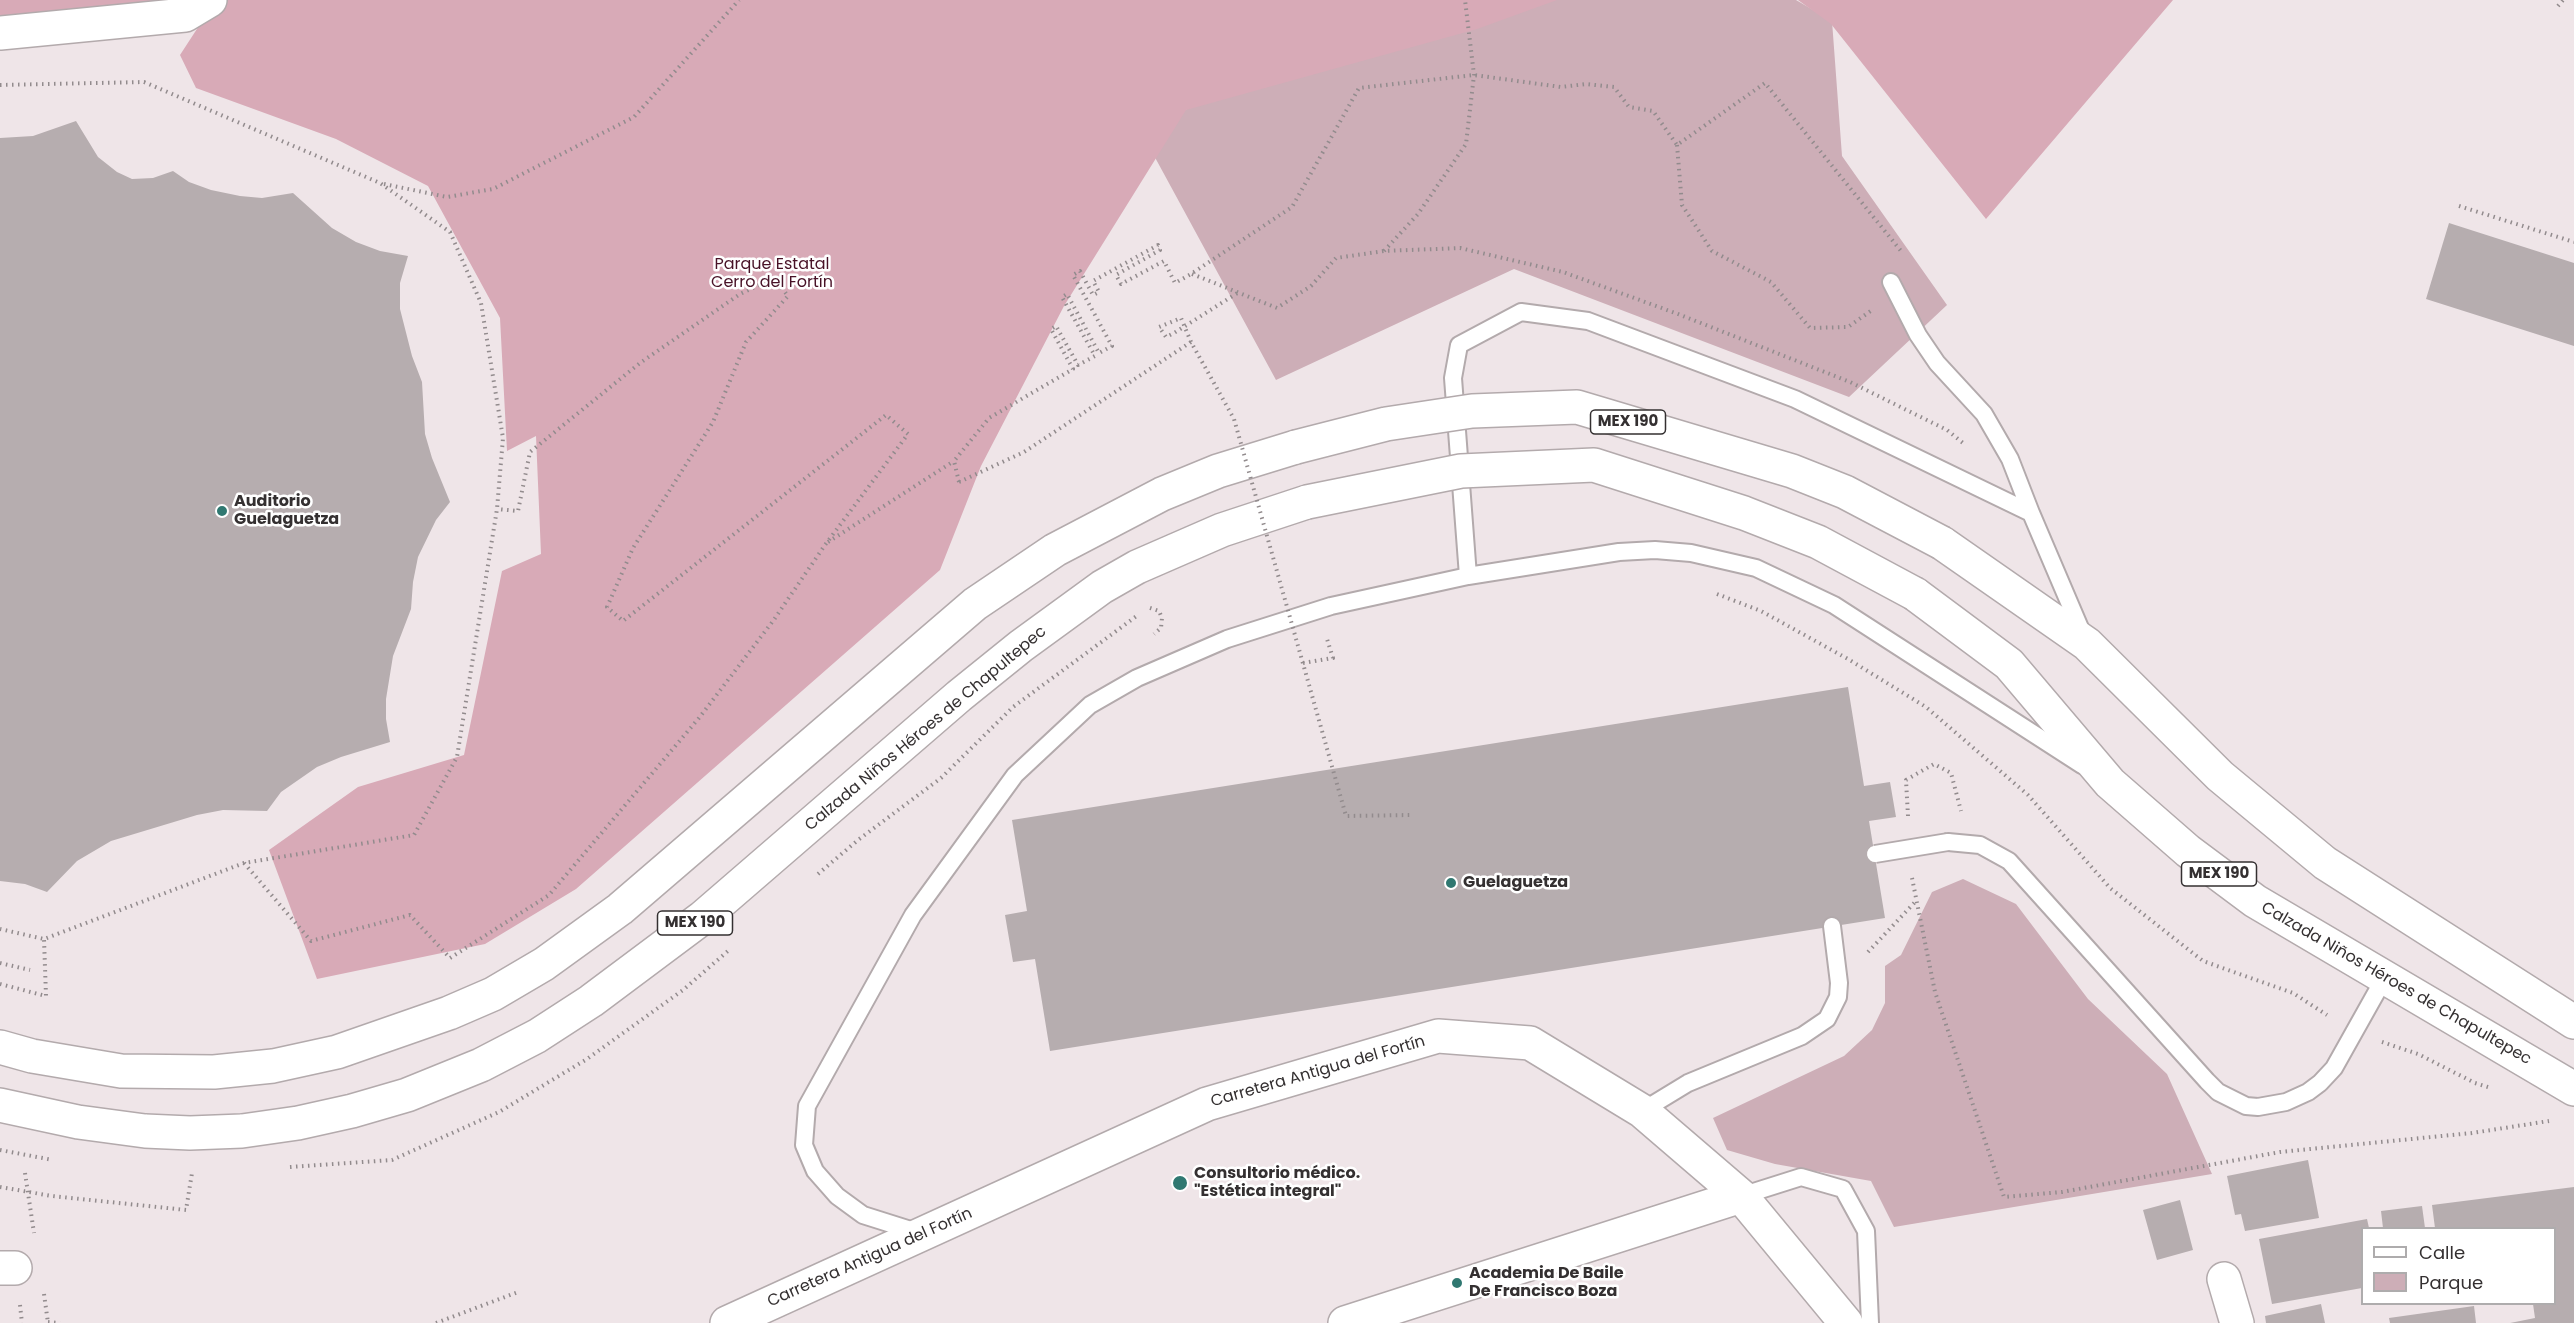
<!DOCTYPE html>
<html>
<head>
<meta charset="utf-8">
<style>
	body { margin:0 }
	#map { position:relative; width:2574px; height:1323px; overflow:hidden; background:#efe5e8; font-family:Poppins,sans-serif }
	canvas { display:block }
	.legend { position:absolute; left:2361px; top:1227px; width:195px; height:78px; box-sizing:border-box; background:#fff; border:2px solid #aeacad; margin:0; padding:8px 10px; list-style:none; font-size:18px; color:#343031 }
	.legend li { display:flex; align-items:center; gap:12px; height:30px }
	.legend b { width:30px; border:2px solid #aeacad }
</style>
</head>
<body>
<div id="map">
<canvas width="2574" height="1323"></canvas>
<ul class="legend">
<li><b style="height:8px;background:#fff"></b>Calle</li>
<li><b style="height:16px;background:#cdaeb7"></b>Parque</li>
</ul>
</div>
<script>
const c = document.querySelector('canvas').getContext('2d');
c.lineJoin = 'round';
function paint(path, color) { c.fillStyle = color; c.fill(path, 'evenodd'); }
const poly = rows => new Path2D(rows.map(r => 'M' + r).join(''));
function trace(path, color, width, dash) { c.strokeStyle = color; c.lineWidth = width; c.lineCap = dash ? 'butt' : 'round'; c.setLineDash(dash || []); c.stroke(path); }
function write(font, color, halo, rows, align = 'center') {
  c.font = font + ' Poppins,sans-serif'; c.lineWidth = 5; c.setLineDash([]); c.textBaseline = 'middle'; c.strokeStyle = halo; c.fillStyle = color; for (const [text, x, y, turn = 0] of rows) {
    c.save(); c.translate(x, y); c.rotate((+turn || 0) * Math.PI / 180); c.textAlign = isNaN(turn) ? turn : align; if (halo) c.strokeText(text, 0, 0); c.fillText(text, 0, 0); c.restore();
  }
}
paint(poly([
	[1463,0,1796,0,1832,21,1842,156,1947,305,1849,397,1514,269,1276,380,1139,128],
	[1963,879,2016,904,2088,999,2167,1074,2212,1174,1894,1227,1871,1181,1775,1164,1727,1150,1713,1118,1844,1056,1872,1030,1885,1003,1885,966,1901,955,1932,892]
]), '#cdaeb7');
paint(poly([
	[0,0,1557,0,1477,29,1186,110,1064,306,981,466,940,570,576,889,485,944,317,979,269,850,358,787,464,755,502,571,541,554,536,436,507,451,500,318,428,186,336,139,196,88,180,55,208,12,0,18],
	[1798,0,2173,0,1986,219,1831,24]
]), '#d8aab7');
paint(poly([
	[76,121,98,157,117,172,132,179,153,178,173,171,189,182,211,190,240,196,262,198,293,193,332,228,356,242,380,251,408,256,400,283,400,309,412,356,422,382,425,434,432,458,450,502,436,520,418,557,413,582,411,609,393,656,386,699,386,719,390,742,341,757,317,767,281,792,267,811,223,810,197,815,111,841,77,861,47,892,25,884,0,881,0,138,33,136],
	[2449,223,2574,263,2574,346,2426,299],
	[1848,687,1864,786,1890,782,1896,817,1869,821,1885,918,1050,1051,1035,959,1013,962,1005,915,1027,911,1012,820],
	[2308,1160,2319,1218,2245,1231,2241,1214,2235,1215,2227,1176],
	[2574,1187,2574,1323,2510,1323,2535,1318,2533,1304,2554,1304,2554,1228,2435,1228,2432,1205],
	[2180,1200,2193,1250,2157,1260,2143,1210],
	[2422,1206,2425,1228,2383,1228,2381,1211],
	[2367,1219,2369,1228,2362,1228,2362,1288,2272,1304,2259,1239],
	[2321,1304,2325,1323,2266,1323,2265,1316],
	[2474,1306,2476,1323,2390,1323,2389,1318]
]), '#b6adaf');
const lane = poly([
	[1891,282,1918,335,1937,363,1984,414,2010,459,2031,513],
	[1468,576,1453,378,1459,345,1521,312,1588,321,1795,399,2031,513,2083,635],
	[1948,842,1980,845,2009,861,2207,1081,2218,1092,2246,1106,2258,1107,2286,1102,2308,1092,2320,1083,2334,1068,2385,977],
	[1642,1111,1688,1083,1802,1036,1827,1019,1838,997,1839,983,1832,926],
	[1741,1196,1801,1177,1843,1189,1866,1231,1870,1323],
	[920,1233,863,1215,837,1196,815,1171,804,1145,807,1106,913,915,1015,775,1090,705,1137,678,1227,639,1331,606,1468,576,1619,552,1655,550,1691,553,1756,568,1834,605,2082,765]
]);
const street = poly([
	[0,33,185,15,210,0],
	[0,1268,15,1268],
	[2224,1279,2237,1323],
	[727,1323,1207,1104,1438,1036,1530,1043,1642,1111,1741,1196,1846,1323],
	[1345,1323,1741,1196]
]);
const primary = poly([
	[1942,543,2087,644,2220,776,2325,863,2574,1022],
	[1915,594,2009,664,2110,783,2188,851,2255,901,2574,1089],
	[0,1047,32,1056,121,1071,214,1072,273,1066,337,1052,449,1013,493,994,544,964,620,909,975,604,1055,550,1162,494,1218,471,1296,447],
	[0,1105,78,1122,145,1131,190,1133,242,1131,298,1123,352,1111,407,1095,481,1065,537,1036,591,1001,702,918,959,696,1021,646,1102,587,1137,567,1222,530,1307,502]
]);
trace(lane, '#b3aaac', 20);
trace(street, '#b3aaac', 36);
trace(primary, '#b3aaac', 36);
trace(poly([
	[2558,6,2563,0],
	[0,85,144,82,380,183,450,232,481,303,503,438,497,509,457,757,414,835,244,863,44,939,0,929],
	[1677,145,1682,205,1712,251,1771,282,1810,328,1848,327,1872,310],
	[384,184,447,197,493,189,634,117,739,0],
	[2459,206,2574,242],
	[1384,251,1418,214,1466,144,1474,75,1465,0],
	[1192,274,1277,308,1311,286,1336,258,1384,251,1460,248,1563,272,1678,314,1850,382,1947,430,1963,443],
	[1191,342,1181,318,1159,327,1166,337,1174,333,1239,292],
	[959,482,954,461,989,418,1073,369,1051,329,1056,326,1078,365,1095,356,1062,297,1067,294,1099,353,1112,346,1073,275,1080,271,1093,295,1099,292,1093,281,1158,245,1160,250,1116,275,1121,284,1164,261,1175,283,1191,274,1292,207,1359,88,1474,75,1561,87,1586,84,1614,87,1629,107,1653,111,1677,145,1765,83,1901,251],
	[828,542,954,461],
	[1717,594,1761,611,1848,659,1926,707,2028,795,2110,888,2203,961,2293,993,2327,1015],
	[1150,608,1159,611,1162,618,1161,628,1154,634],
	[1303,663,1333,658,1327,639],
	[1908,816,1906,780,1934,764,1951,773,1961,811],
	[244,863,311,941,410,915,450,958,549,895,699,718,773,621,825,545,908,434,886,415,623,621,607,607,633,548,713,422,746,342,788,296,774,278,740,294,640,363,530,452,518,511,497,509],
	[818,874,858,840,941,778,1013,707,1138,615],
	[1912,878,1935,992,2004,1197,2062,1192,2280,1152,2472,1133,2549,1121],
	[1868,952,1916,901],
	[0,963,30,970],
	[0,984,46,996,44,939],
	[2382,1042,2418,1054,2475,1083,2488,1087],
	[0,1150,53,1160],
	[290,1167,392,1160,499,1112,587,1059,683,990,728,951],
	[25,1173,34,1233],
	[0,1187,52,1196,186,1210,192,1173],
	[44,1294,48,1323],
	[20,1305,22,1323],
	[48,1322,60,1323],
	[436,1323,518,1292]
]), '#928b8d', 4, [1.5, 4.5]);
trace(lane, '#fff', 16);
trace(street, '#fff', 33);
trace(primary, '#fff', 33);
const laneBridge = poly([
	[1875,854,1948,842]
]);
const primaryBridge = poly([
	[1296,447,1386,424,1472,411,1577,407,1792,471,1845,492,1942,543],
	[1307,502,1461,471,1594,465,1744,513,1818,542,1915,594]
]);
trace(laneBridge, '#b3aaac', 20, []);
trace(primaryBridge, '#b3aaac', 36, []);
trace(poly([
	[959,482,1024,452,1191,342,1234,419,1346,816,1411,815]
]), '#928b8d', 4, [1.5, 4.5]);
trace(laneBridge, '#fff', 16);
trace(primaryBridge, '#fff', 33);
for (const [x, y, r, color] of [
	[222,511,6,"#307871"],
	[1451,883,6,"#307871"],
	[1180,1183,8,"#307871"],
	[1457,1283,6,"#307871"]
]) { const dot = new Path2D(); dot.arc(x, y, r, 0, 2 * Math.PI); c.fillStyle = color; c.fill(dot); trace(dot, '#fff', 2); }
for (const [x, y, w] of [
	[1628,422,75],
	[2219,874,75],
	[695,923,75]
]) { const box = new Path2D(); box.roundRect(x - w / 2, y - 12, w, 24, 4.5); c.fillStyle = '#fff'; c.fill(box); trace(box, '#343031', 1.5); }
write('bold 15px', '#343031', null, [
	["MEX 190",1628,422],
	["MEX 190",2219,874],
	["MEX 190",695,923]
]);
write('16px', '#481227', '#fff', [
	["Parque Estatal",772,265],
	["Cerro del Fortín",772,283]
]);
write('bold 16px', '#343031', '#fff', [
	["Auditorio",234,502],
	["Guelaguetza",234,520],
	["Guelaguetza",1463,883],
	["Consultorio médico.",1194,1174],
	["\"Estética integral\"",1194,1192],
	["Academia De Baile",1469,1274],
	["De Francisco Boza",1469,1292]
], 'left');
write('16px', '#343031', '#fff', [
	["Calzada Niños Héroes de Chapultepec",926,729,-40],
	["Calzada Niños Héroes de Chapultepec",2396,984,30],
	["Carretera Antigua del Fortín",1318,1072,-16],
	["Carretera Antigua del Fortín",870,1258,-24]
]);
</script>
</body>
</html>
